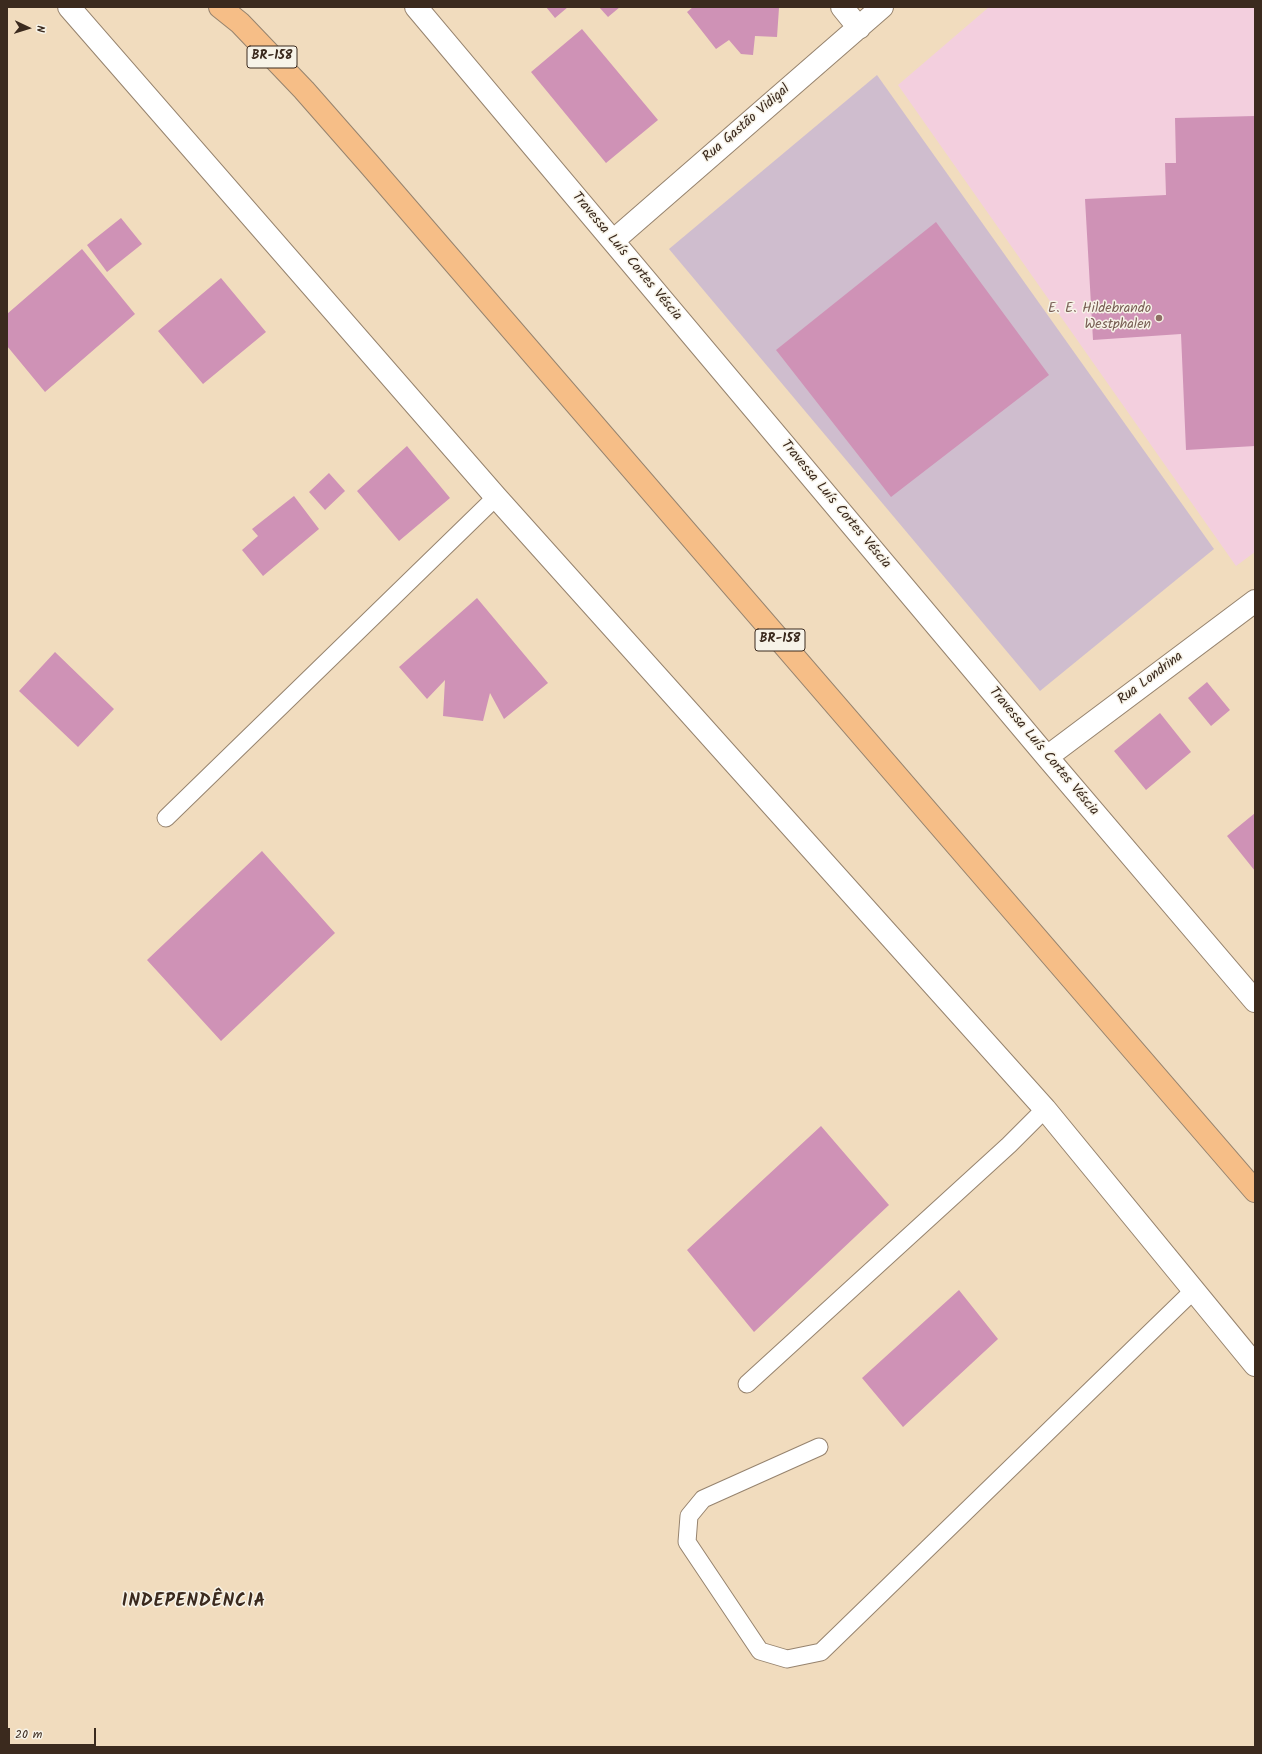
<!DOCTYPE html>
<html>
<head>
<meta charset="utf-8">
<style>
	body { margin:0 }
	#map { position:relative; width:1262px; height:1754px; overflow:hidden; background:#f1dcbe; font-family:Kalam,sans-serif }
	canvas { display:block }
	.frame { position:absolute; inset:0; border:8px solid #3b2a1e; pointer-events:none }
	.north { position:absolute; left:8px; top:8px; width:40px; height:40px; -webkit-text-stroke:3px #f7f3e8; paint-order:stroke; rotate:94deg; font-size:11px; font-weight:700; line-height:16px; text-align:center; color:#3b2a1e }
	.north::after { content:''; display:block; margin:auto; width:14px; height:18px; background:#3b2a1e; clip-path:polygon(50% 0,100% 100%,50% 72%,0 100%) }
	.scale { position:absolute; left:8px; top:1728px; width:88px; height:18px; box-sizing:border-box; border:2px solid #3b2a1e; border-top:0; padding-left:5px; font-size:12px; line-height:14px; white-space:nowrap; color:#3b2a1e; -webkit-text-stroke:3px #f7f3e8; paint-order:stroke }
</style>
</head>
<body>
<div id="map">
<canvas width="1262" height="1754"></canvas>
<div class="frame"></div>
<div class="north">N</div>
<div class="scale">20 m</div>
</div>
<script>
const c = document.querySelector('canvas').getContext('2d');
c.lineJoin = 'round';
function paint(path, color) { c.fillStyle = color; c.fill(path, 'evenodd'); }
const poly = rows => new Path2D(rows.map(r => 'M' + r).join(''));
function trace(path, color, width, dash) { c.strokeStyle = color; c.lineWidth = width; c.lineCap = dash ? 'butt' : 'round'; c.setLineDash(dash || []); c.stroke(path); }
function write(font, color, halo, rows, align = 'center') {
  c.font = font + ' Kalam,sans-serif'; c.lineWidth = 3; c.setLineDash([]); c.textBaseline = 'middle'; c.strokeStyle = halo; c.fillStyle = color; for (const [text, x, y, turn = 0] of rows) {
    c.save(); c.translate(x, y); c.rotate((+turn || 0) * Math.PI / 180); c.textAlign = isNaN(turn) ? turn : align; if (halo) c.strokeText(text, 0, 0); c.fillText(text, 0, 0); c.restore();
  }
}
paint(poly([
	[989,7,1255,7,1255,552,1236,566,898,85]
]), '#f3cfde');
paint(poly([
	[877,75,1214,549,1040,691,669,249]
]), '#cfbdce');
paint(poly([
	[546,7,568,7,555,18],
	[599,7,620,7,608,17],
	[693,7,779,8,777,37,755,36,753,55,741,54,729,40,716,49,687,12],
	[582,29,658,120,606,163,531,72],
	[1255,116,1255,446,1186,450,1181,334,1093,340,1085,199,1166,195,1165,163,1176,163,1175,118],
	[121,218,142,244,107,272,87,245],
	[936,222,1049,375,891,497,776,350],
	[82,249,135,314,45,392,7,346,7,314],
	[221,278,266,332,203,384,158,331],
	[407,446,450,498,399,541,357,491],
	[329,473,345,491,325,510,309,492],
	[294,496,319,529,263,576,242,550,258,536,252,529],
	[477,598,548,683,504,719,490,693,483,721,443,716,445,680,427,699,399,667],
	[55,652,114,709,78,747,19,691],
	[1207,682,1230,710,1211,726,1188,698],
	[1160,713,1191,752,1146,790,1114,751],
	[1255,813,1255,871,1227,836],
	[262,851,335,933,221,1041,147,960],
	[821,1126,889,1205,754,1332,687,1250],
	[959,1290,998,1339,903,1427,862,1378]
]), '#cf92b6');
const service = poly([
	[166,818,496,497],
	[747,1384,1009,1145,1045,1109],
	[819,1447,703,1499,689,1516,687,1542,760,1651,787,1659,821,1652,1193,1291]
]);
const minor = poly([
	[69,7,496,497,1045,1109,1255,1365],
	[416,7,1047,757,1255,1001],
	[842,7,859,28],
	[613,241,882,7],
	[1047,757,1255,601]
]);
const trunk = poly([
	[220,7,240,23,304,90,369,164,1255,1191]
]);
trace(service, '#96836e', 19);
trace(minor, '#96836e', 24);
trace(trunk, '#96836e', 24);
trace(service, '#fff', 17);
trace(minor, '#fff', 22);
trace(trunk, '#f6be87', 22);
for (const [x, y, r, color] of [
	[1159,318,4,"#8d6e63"]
]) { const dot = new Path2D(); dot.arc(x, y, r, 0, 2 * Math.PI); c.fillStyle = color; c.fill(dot); trace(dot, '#f7f3e8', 1.5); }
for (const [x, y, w] of [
	[272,57,50],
	[780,640,50]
]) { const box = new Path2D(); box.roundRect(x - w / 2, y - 11, w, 22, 3); c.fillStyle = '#f7f3e8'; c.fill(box); trace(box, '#3b2a1e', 1); }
write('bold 13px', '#3b2a1e', null, [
	["BR-158",272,57],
	["BR-158",780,640]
]);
write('14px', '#3b2a1e', '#f7f3e8', [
	["Rua Gastão Vidigal",747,124,-41],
	["Travessa Luís Cortes Véscia",626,257,50],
	["Travessa Luís Cortes Véscia",835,505,50],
	["Rua Londrina",1151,679,-37],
	["Travessa Luís Cortes Véscia",1043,752,50]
]);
write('14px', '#785e54', '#f7f3e8', [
	["E. E. Hildebrando",1151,310],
	["Westphalen",1151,326]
], 'right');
c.letterSpacing = '1px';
write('bold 18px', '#3b2a1e', '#f7f3e8', [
	["INDEPENDÊNCIA",194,1603]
]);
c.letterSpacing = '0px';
</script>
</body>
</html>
